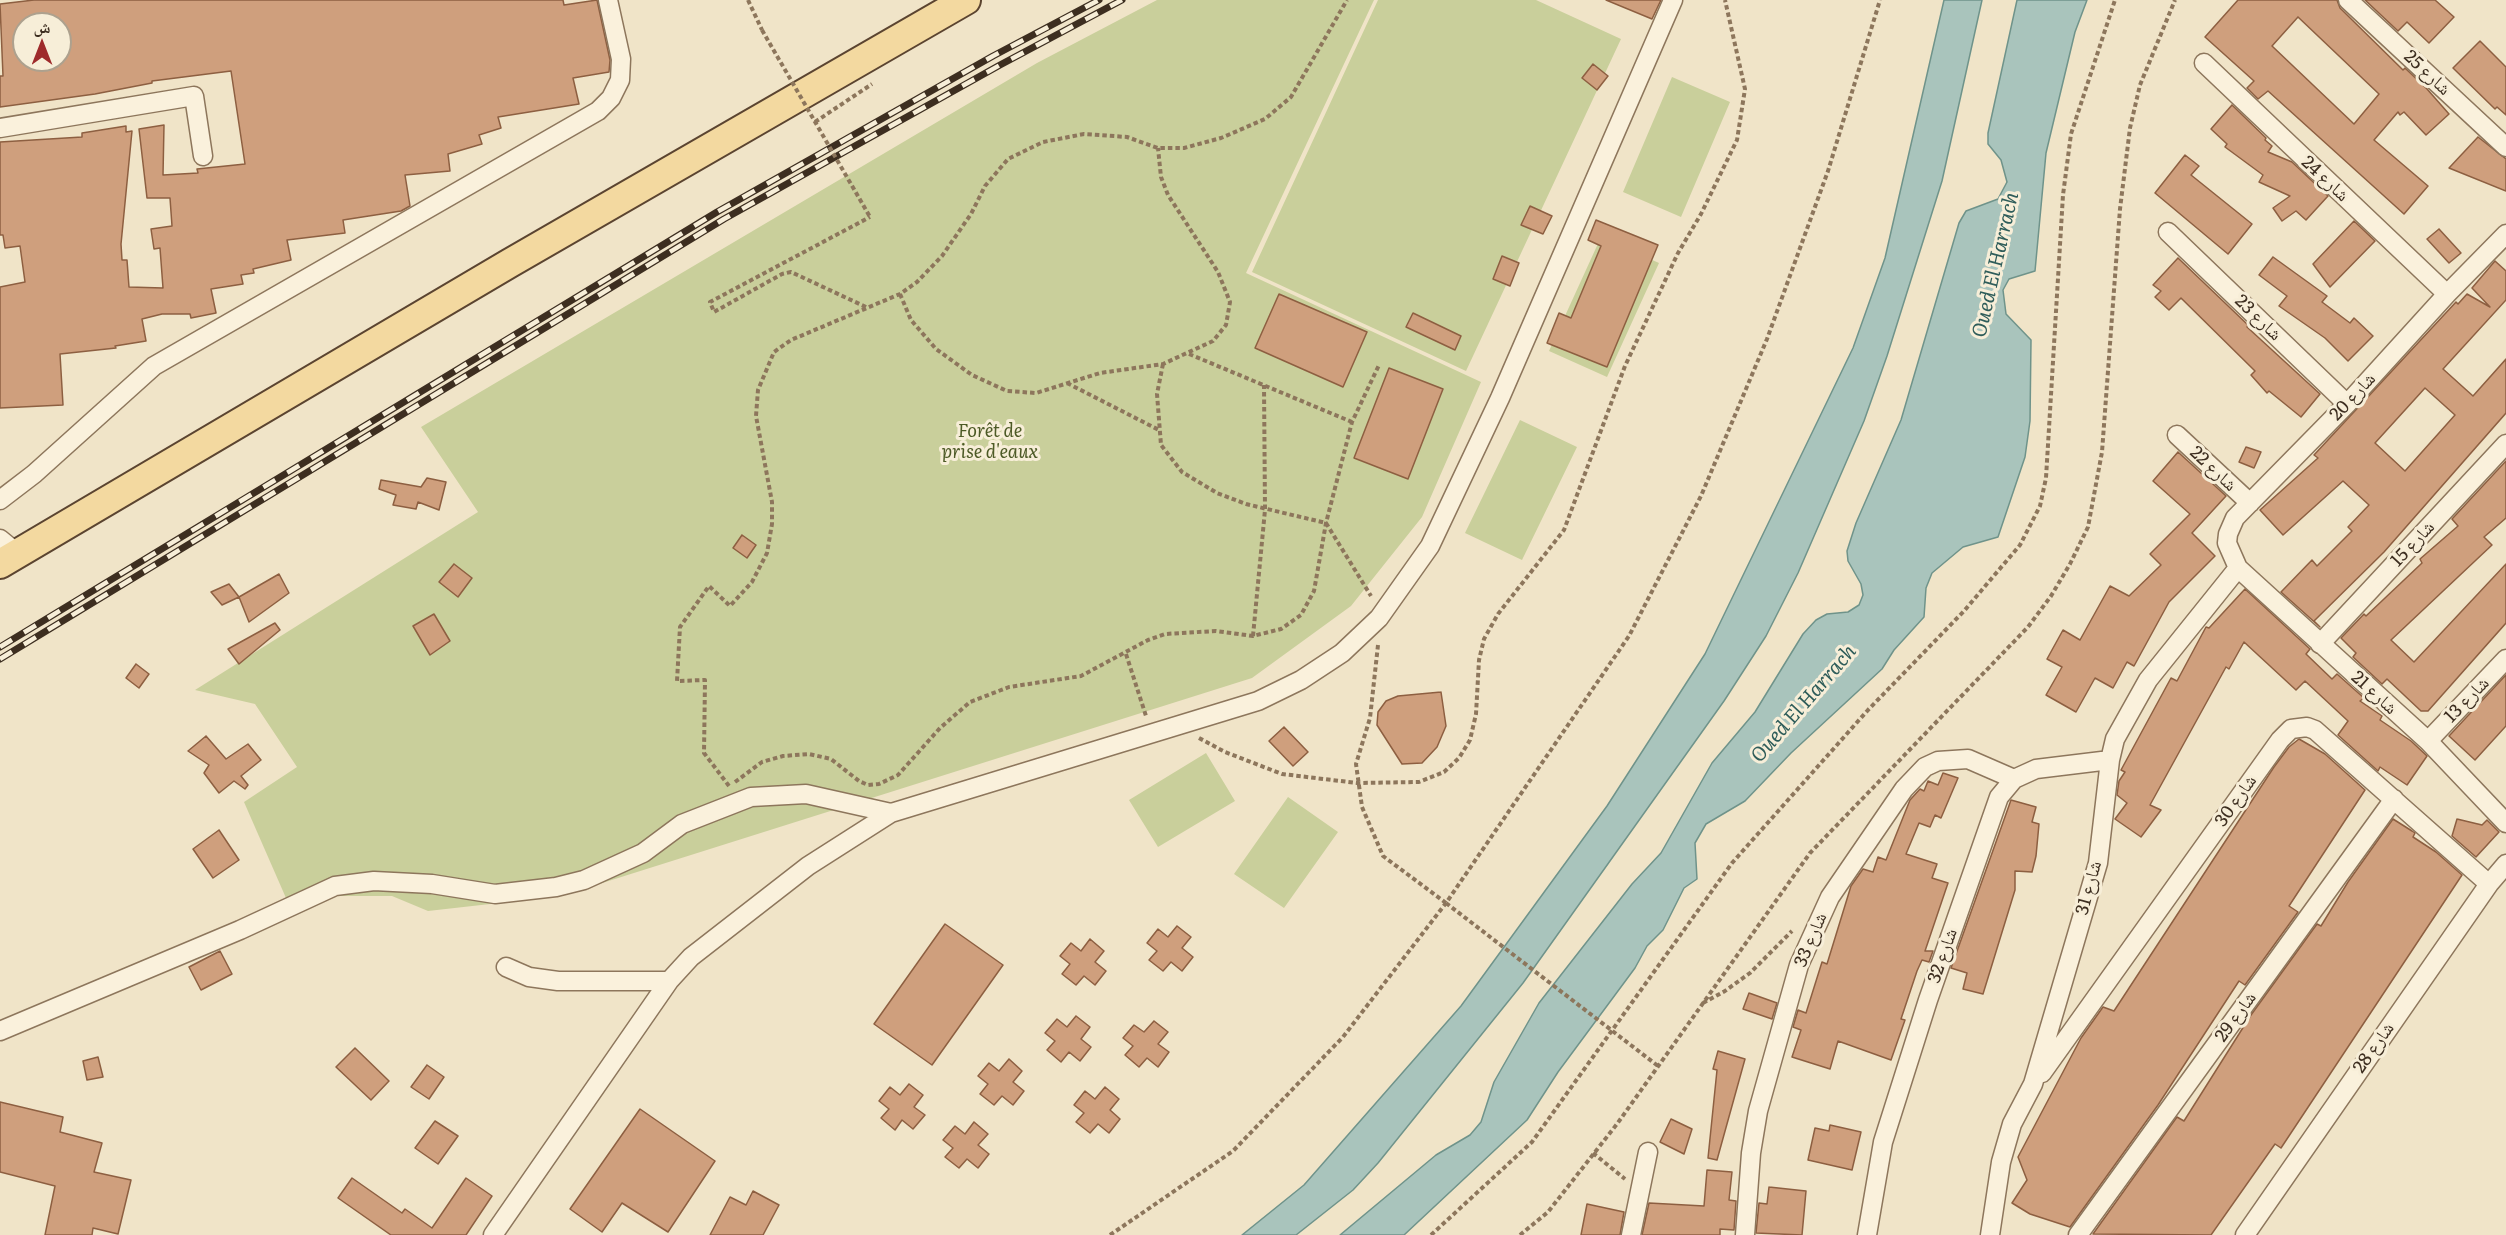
<!DOCTYPE html>
<html>
<head>
<meta charset="utf-8">
<style>
	body { margin:0 }
	#map { position:relative; width:2506px; height:1235px; overflow:hidden; background:#f0e4c8; font-family:Literata,"Noto Naskh Arabic",serif }
	canvas { display:block }
	.north { position:absolute; left:12px; top:12px; width:60px; height:60px; box-sizing:border-box; background:#f7eed8; border:2px solid #ada18e; border-radius:50%; rotate:0deg; font-size:16px; font-weight:700; line-height:24px; text-align:center; color:#3d2e20 }
	.north::after { content:''; display:block; margin:auto; width:21px; height:27px; background:#9e2a2b; clip-path:polygon(50% 0,100% 100%,50% 72%,0 100%) }
</style>
</head>
<body>
<div id="map">
<canvas width="2506" height="1235"></canvas>
<div class="north">ش</div>
</div>
<script>
const c = document.querySelector('canvas').getContext('2d');
c.lineJoin = 'round';
function paint(path, color) { c.fillStyle = color; c.fill(path, 'evenodd'); }
const poly = rows => new Path2D(rows.map(r => 'M' + r).join(''));
function trace(path, color, width, dash) { c.strokeStyle = color; c.lineWidth = width; c.lineCap = dash ? 'butt' : 'round'; c.setLineDash(dash || []); c.stroke(path); }
function write(font, color, halo, rows, align = 'center') {
  c.font = font + ' Literata,"Noto Naskh Arabic",serif'; c.lineWidth = 6; c.setLineDash([]); c.textBaseline = 'middle'; c.strokeStyle = halo; c.fillStyle = color; for (const [text, x, y, turn = 0] of rows) {
    c.save(); c.translate(x, y); c.rotate((+turn || 0) * Math.PI / 180); c.textAlign = isNaN(turn) ? turn : align; if (halo) c.strokeText(text, 0, 0); c.fillText(text, 0, 0); c.restore();
  }
}
paint(poly([
	[1157,0,1374,0,1246,273,1481,382,1422,517,1351,606,1252,678,561,896,428,911,392,896,334,896,293,914,244,802,297,767,255,704,195,690,478,512,421,427,1037,63],
	[1378,0,1536,0,1621,39,1466,371,1252,272],
	[1672,77,1730,102,1681,217,1623,192],
	[1601,237,1659,263,1607,377,1549,351],
	[1520,420,1577,447,1522,560,1465,533],
	[1206,753,1235,801,1158,847,1129,800],
	[1288,797,1338,832,1284,908,1234,874]
]), '#c9cf9b');
const water = poly([
	[1944,0,1982,0,1942,181,1887,356,1864,421,1798,573,1766,636,1724,701,1523,983,1378,1163,1353,1190,1296,1235,1242,1235,1304,1185,1461,1006,1607,806,1705,654,1853,348,1885,258,1944,0],
	[2017,0,2087,0,2075,32,2046,153,2035,271,2009,279,2003,290,2006,314,2031,340,2030,421,2025,457,1998,537,1963,547,1932,573,1926,588,1924,617,1894,650,1882,669,1791,753,1745,801,1706,824,1695,843,1697,879,1684,888,1663,930,1647,946,1635,968,1558,1072,1527,1120,1404,1235,1340,1235,1436,1155,1470,1135,1481,1122,1494,1082,1539,1003,1632,884,1661,853,1712,763,1755,712,1803,634,1816,620,1827,614,1848,612,1859,605,1863,595,1861,584,1848,561,1847,551,1856,523,1901,420,1959,223,1966,211,1998,199,2007,182,2001,160,1988,144,1988,133,2017,0]
]);
paint(water, '#a9c4bc');
trace(water, '#6f938a', 1.5);
const building = poly([
	[34,0,563,0,564,5,597,0,610,60,609,72,573,78,579,104,498,117,501,128,479,135,482,144,448,154,450,171,405,175,410,206,401,211,343,220,345,233,287,240,291,260,253,269,254,273,241,275,243,284,211,289,216,313,191,318,190,314,162,314,142,319,146,341,115,346,116,348,60,354,63,405,0,408,0,287,25,282,20,246,5,248,3,235,0,235,0,142,82,137,82,133,126,126,126,132,132,131,121,244,122,260,127,260,129,287,163,288,160,248,154,249,151,229,172,226,170,198,147,198,139,129,164,125,163,175,198,173,197,169,245,164,231,71,152,81,152,83,95,94,0,107,0,76,3,76,0,4,34,0],
	[24,24,60,24,64,60,24,60,24,24],
	[1606,0,1661,0,1652,19,1606,0],
	[2238,0,2337,0,2340,8,2403,70,2405,68,2427,89,2449,114,2426,135,2404,112,2400,115,2398,112,2374,140,2428,186,2404,214,2268,91,2258,99,2247,88,2254,81,2205,37,2238,0],
	[2298,17,2379,94,2354,124,2272,46,2298,17],
	[2365,0,2435,0,2454,17,2429,43,2407,22,2398,31,2365,0],
	[2480,41,2506,67,2506,115,2497,107,2495,109,2453,68,2480,41],
	[1593,64,1608,76,1597,90,1582,78,1593,64],
	[2232,105,2266,138,2265,140,2272,146,2268,152,2292,162,2328,196,2306,220,2296,211,2282,221,2273,208,2290,196,2259,182,2263,175,2225,147,2227,144,2211,129,2232,105],
	[2478,137,2506,159,2506,191,2449,168,2478,137],
	[2185,155,2199,166,2191,175,2252,224,2228,254,2155,193,2185,155],
	[1530,206,1552,216,1543,234,1521,225,1530,206],
	[1596,220,1658,245,1607,367,1547,343,1559,313,1571,318,1601,246,1588,240,1596,220],
	[2354,221,2375,241,2330,287,2313,264,2354,221],
	[2439,229,2461,253,2449,263,2427,239,2439,229],
	[1502,256,1519,263,1510,286,1493,279,1502,256],
	[2273,257,2327,296,2322,302,2350,323,2354,318,2373,336,2348,361,2325,338,2279,306,2287,296,2259,275,2273,257],
	[2178,258,2248,325,2247,327,2320,394,2301,417,2269,391,2267,393,2251,375,2255,371,2181,298,2169,310,2155,297,2161,291,2153,285,2178,258],
	[2495,261,2506,271,2506,300,2443,369,2473,396,2506,359,2506,413,2384,552,2314,621,2320,627,2281,592,2312,560,2317,566,2352,531,2348,527,2369,505,2343,481,2283,535,2260,510,2318,458,2314,455,2456,302,2458,304,2467,294,2490,307,2472,288,2495,261],
	[2425,388,2455,415,2405,471,2375,443,2425,388],
	[1279,294,1367,332,1343,387,1255,348,1279,294],
	[1413,313,1461,336,1455,350,1406,327,1413,313],
	[1389,368,1443,389,1408,479,1354,458,1389,368],
	[2246,447,2261,452,2254,468,2239,462,2246,447],
	[2178,452,2226,496,2192,533,2215,556,2169,602,2134,666,2127,662,2113,688,2095,678,2076,712,2046,695,2062,667,2047,659,2063,630,2080,640,2110,586,2129,596,2161,565,2150,554,2190,514,2153,481,2178,452],
	[2506,461,2506,518,2484,537,2492,545,2391,640,2414,662,2506,564,2506,623,2428,711,2421,711,2387,679,2382,684,2353,657,2356,653,2341,638,2364,614,2366,616,2422,563,2420,559,2458,526,2452,519,2506,461],
	[427,478,446,482,439,510,418,502,416,509,393,505,396,495,379,489,381,480,421,487,427,478],
	[742,535,756,545,747,558,733,548,742,535],
	[454,564,472,578,458,597,439,582,454,564],
	[279,574,289,593,249,622,239,597,279,574],
	[229,584,239,597,222,605,211,592,229,584],
	[2245,589,2310,649,2306,654,2332,679,2337,674,2364,698,2360,701,2382,716,2380,720,2411,741,2427,756,2407,785,2380,767,2378,771,2338,735,2348,721,2305,681,2296,690,2244,642,2229,669,2226,667,2150,805,2161,810,2141,837,2115,819,2127,803,2117,795,2119,781,2125,772,2121,770,2171,678,2177,681,2206,627,2209,628,2245,589],
	[434,614,450,641,430,655,413,626,434,614],
	[275,623,280,630,239,664,228,649,275,623],
	[136,664,149,674,139,688,126,678,136,664],
	[2506,675,2506,726,2475,760,2449,736,2506,675],
	[1441,692,1446,726,1437,747,1422,763,1402,764,1377,725,1378,712,1386,701,1398,696,1441,692],
	[1284,727,1308,752,1293,766,1269,741,1284,727],
	[206,736,226,759,248,744,261,760,241,776,248,785,245,789,234,781,219,793,204,773,209,765,188,751,206,736],
	[2299,739,2325,754,2365,790,2289,906,2298,912,2245,985,2239,981,2158,1105,2070,1227,2030,1214,2012,1203,2027,1180,2018,1157,2081,1038,2103,1007,2114,1011,2274,767,2289,747,2299,739],
	[1943,773,1958,778,1941,818,1935,815,1930,827,1919,823,1906,854,1937,864,1932,878,1948,883,1925,951,1933,951,1929,962,1922,960,1917,971,1901,1019,1905,1020,1891,1060,1838,1041,1830,1069,1792,1057,1801,1030,1793,1027,1798,1010,1806,1013,1822,962,1827,964,1851,886,1863,869,1873,872,1878,857,1886,860,1910,800,1920,789,1924,791,1928,781,1938,785,1943,773],
	[2011,800,2036,807,2032,822,2039,824,2036,856,2032,872,2015,871,2015,890,1983,994,1963,989,1967,973,1951,968,2011,800],
	[2393,819,2412,831,2415,833,2413,837,2436,852,2462,875,2281,1148,2275,1144,2211,1235,2093,1234,2177,1117,2184,1121,2251,1015,2317,924,2321,926,2348,882,2393,819],
	[2457,819,2482,825,2487,820,2499,832,2476,857,2452,836,2457,819],
	[219,830,239,860,213,878,193,849,219,830],
	[945,924,1003,965,932,1065,874,1024,945,924],
	[1177,926,1191,937,1182,948,1193,957,1182,971,1171,962,1163,971,1149,960,1157,951,1147,943,1158,929,1168,937,1177,926],
	[1090,939,1104,951,1095,962,1106,971,1095,985,1084,976,1076,985,1062,974,1070,964,1060,956,1071,943,1081,951,1090,939],
	[220,951,232,974,201,990,189,967,220,951],
	[1749,993,1777,1003,1772,1019,1743,1009,1749,993],
	[1076,1016,1090,1027,1081,1039,1091,1047,1080,1061,1069,1052,1061,1062,1047,1050,1055,1041,1045,1033,1057,1019,1067,1027,1076,1016],
	[1154,1021,1168,1032,1158,1044,1169,1052,1158,1067,1147,1058,1139,1067,1125,1055,1133,1046,1123,1038,1134,1025,1144,1032,1154,1021],
	[355,1048,389,1081,371,1100,336,1067,355,1048],
	[1718,1051,1745,1059,1717,1160,1708,1158,1717,1070,1713,1069,1718,1051],
	[98,1057,103,1077,87,1080,83,1061,98,1057],
	[1009,1059,1022,1071,1013,1082,1024,1091,1013,1105,1002,1096,994,1105,980,1094,988,1084,978,1076,989,1063,999,1071,1009,1059],
	[427,1065,444,1077,429,1099,411,1087,427,1065],
	[909,1084,923,1095,914,1107,925,1115,913,1129,902,1120,895,1130,881,1118,889,1109,879,1101,890,1087,900,1095,909,1084],
	[1105,1087,1119,1099,1110,1110,1120,1119,1109,1133,1098,1124,1090,1133,1076,1122,1084,1113,1074,1105,1085,1091,1095,1099,1105,1087],
	[0,1102,63,1117,60,1132,102,1143,94,1172,131,1180,118,1234,93,1228,92,1235,45,1235,55,1186,0,1172,0,1102],
	[640,1109,715,1161,668,1232,622,1203,602,1232,570,1209,640,1109],
	[1671,1119,1692,1129,1684,1154,1660,1142,1671,1119],
	[435,1121,458,1136,438,1164,415,1148,435,1121],
	[974,1122,988,1134,978,1145,989,1154,978,1168,967,1159,959,1168,945,1157,953,1148,943,1140,955,1126,965,1134,974,1122],
	[1830,1125,1861,1132,1852,1170,1808,1160,1815,1128,1829,1131,1830,1125],
	[1707,1170,1732,1172,1729,1200,1736,1201,1734,1230,1720,1229,1720,1235,1642,1235,1649,1203,1704,1206,1707,1170],
	[352,1178,402,1213,405,1209,432,1228,466,1178,492,1196,466,1235,391,1235,338,1198,352,1178],
	[1769,1187,1806,1191,1802,1235,1756,1233,1759,1203,1767,1204,1769,1187],
	[753,1191,779,1205,763,1235,710,1235,730,1197,746,1205,753,1191],
	[1587,1204,1624,1212,1620,1235,1581,1235,1587,1204]
]);
paint(building, '#cf9f7d');
trace(building, '#8d5f41', 1.5);
const street = poly([
	[2348,0,2506,147],
	[2204,63,2447,294],
	[0,128,194,96,203,156],
	[2168,232,2347,404],
	[2506,234,2447,294,2347,404,2235,518,2228,534,2227,543,2238,568,2428,741,2506,823],
	[2177,435,2250,503],
	[0,500,34,474,154,366,598,111,611,98,620,80,621,59,608,0],
	[0,539,17,553],
	[2320,644,2506,444],
	[2428,741,2506,659],
	[506,967,529,977,558,981,669,981],
	[0,1031,240,930,335,886,374,881,432,884,495,894,556,887,584,880,643,853,682,824,751,797,806,794,891,813],
	[2042,1073,2280,740,2291,729,2307,727,2315,730,2489,884],
	[493,1235,669,981,691,957,808,866,891,813,1258,701,1301,680,1342,653,1379,618,1430,546,1500,398,1673,0],
	[1631,1235,1648,1152],
	[1745,1235,1751,1153,1758,1111,1799,965,1830,897,1904,789,1925,767,1938,761,1968,759,2014,779],
	[1867,1235,1883,1142,1928,1000,1999,797,2014,779,2036,769,2110,760],
	[1990,1235,2001,1162,2012,1124,2033,1084,2098,863,2110,760,2115,739,2148,680,2238,568],
	[2078,1235,2394,799],
	[2245,1235,2489,884,2506,864]
]);
const primary = poly([
	[0,564,510,263,966,0]
]);
trace(street, '#8d765c', 21);
trace(primary, '#5b4430', 32);
trace(poly([
	[748,0,762,30],
	[815,122,872,84],
	[900,294,911,320,936,349,972,375,1007,391,1036,393,1100,373,1163,364,1213,341,1226,325,1230,302,1218,272,1168,195,1161,177,1158,148],
	[866,307,791,272,782,274,714,312,710,302,870,217],
	[1189,354,1352,422],
	[1163,364,1157,394,1161,445,1182,472,1217,493,1246,504,1326,523,1371,596],
	[1067,383,1159,430],
	[1253,636,1265,510,1264,385],
	[1378,645,1370,718,1356,764,1362,807,1383,856,1446,903],
	[1126,654,1146,716],
	[1199,738,1225,752,1282,774,1357,783,1419,782,1444,772,1459,758,1470,740,1476,714,1479,660,1484,639,1498,614,1564,530,1625,366,1678,253,1701,214,1737,140,1745,89,1725,0],
	[735,782,762,762,783,756,809,754,831,759,859,781,868,785,879,784,898,775,940,728,970,702,1009,687,1081,676,1148,640,1165,634,1216,631,1253,636,1281,629,1301,615,1314,591,1326,523,1352,422,1379,365],
	[729,786,704,753,705,680,677,681,680,627,709,586,730,606,752,582,767,553,772,524,772,502,756,416,758,390,774,352,791,340,900,294,917,282,942,256,971,214,985,186,1008,159,1043,142,1084,134,1127,137,1158,148,1184,148,1221,138,1265,119,1291,97,1347,0],
	[1703,1003,1725,991,1750,973,1792,931],
	[1593,1153,1625,1179],
	[1110,1235,1233,1151,1343,1037,1446,903,1629,636,1701,496,1767,339,1828,171,1880,0],
	[1431,1235,1532,1142,1732,863,1868,710,1964,611,2020,545,2040,506,2046,478,2063,195,2071,134,2115,0],
	[1520,1235,1548,1212,1617,1124,1810,853,2028,627,2051,596,2070,564,2088,527,2102,452,2120,209,2130,128,2140,85,2175,0]
]), '#8d765c', 4, [4.5, 3]);
trace(street, '#faf1dc', 18);
trace(primary, '#f3d9a0', 28);
const rail = poly([
	[0,647,717,212,993,56,1099,0],
	[0,659,724,219,1000,65,1122,0]
]);
trace(rail, '#3d2e20', 7);
trace(rail, '#f7eed8', 4.5, [14]);
trace(poly([
	[762,30,870,217],
	[1446,903,1658,1066]
]), '#8d765c', 4, [4.5, 3]);
write('18px', '#3d2e20', '#f7eed8', [
	["شارع 25",2427,73,43],
	["شارع 24",2325,179,43],
	["شارع 23",2258,318,44],
	["شارع 20",2353,397,-47],
	["شارع 22",2213,469,43],
	["شارع 15",2413,544,-47],
	["شارع 21",2374,693,42],
	["شارع 13",2467,700,-46],
	["شارع 30",2236,801,-55],
	["شارع 31",2089,888,-75],
	["شارع 33",1811,940,-67],
	["شارع 32",1943,956,-71],
	["شارع 29",2236,1017,-54],
	["شارع 28",2374,1048,-55]
]);
write('italic 18px', '#4d5a26', '#f7eed8', [
	["Forêt de",990,432],
	["prise d'eaux",990,453]
]);
write('italic 20px', '#2f5d5a', '#f7eed8', [
	["Oued El Harrach",1996,265,-77],
	["Oued El Harrach",1804,704,-49]
]);
</script>
</body>
</html>
